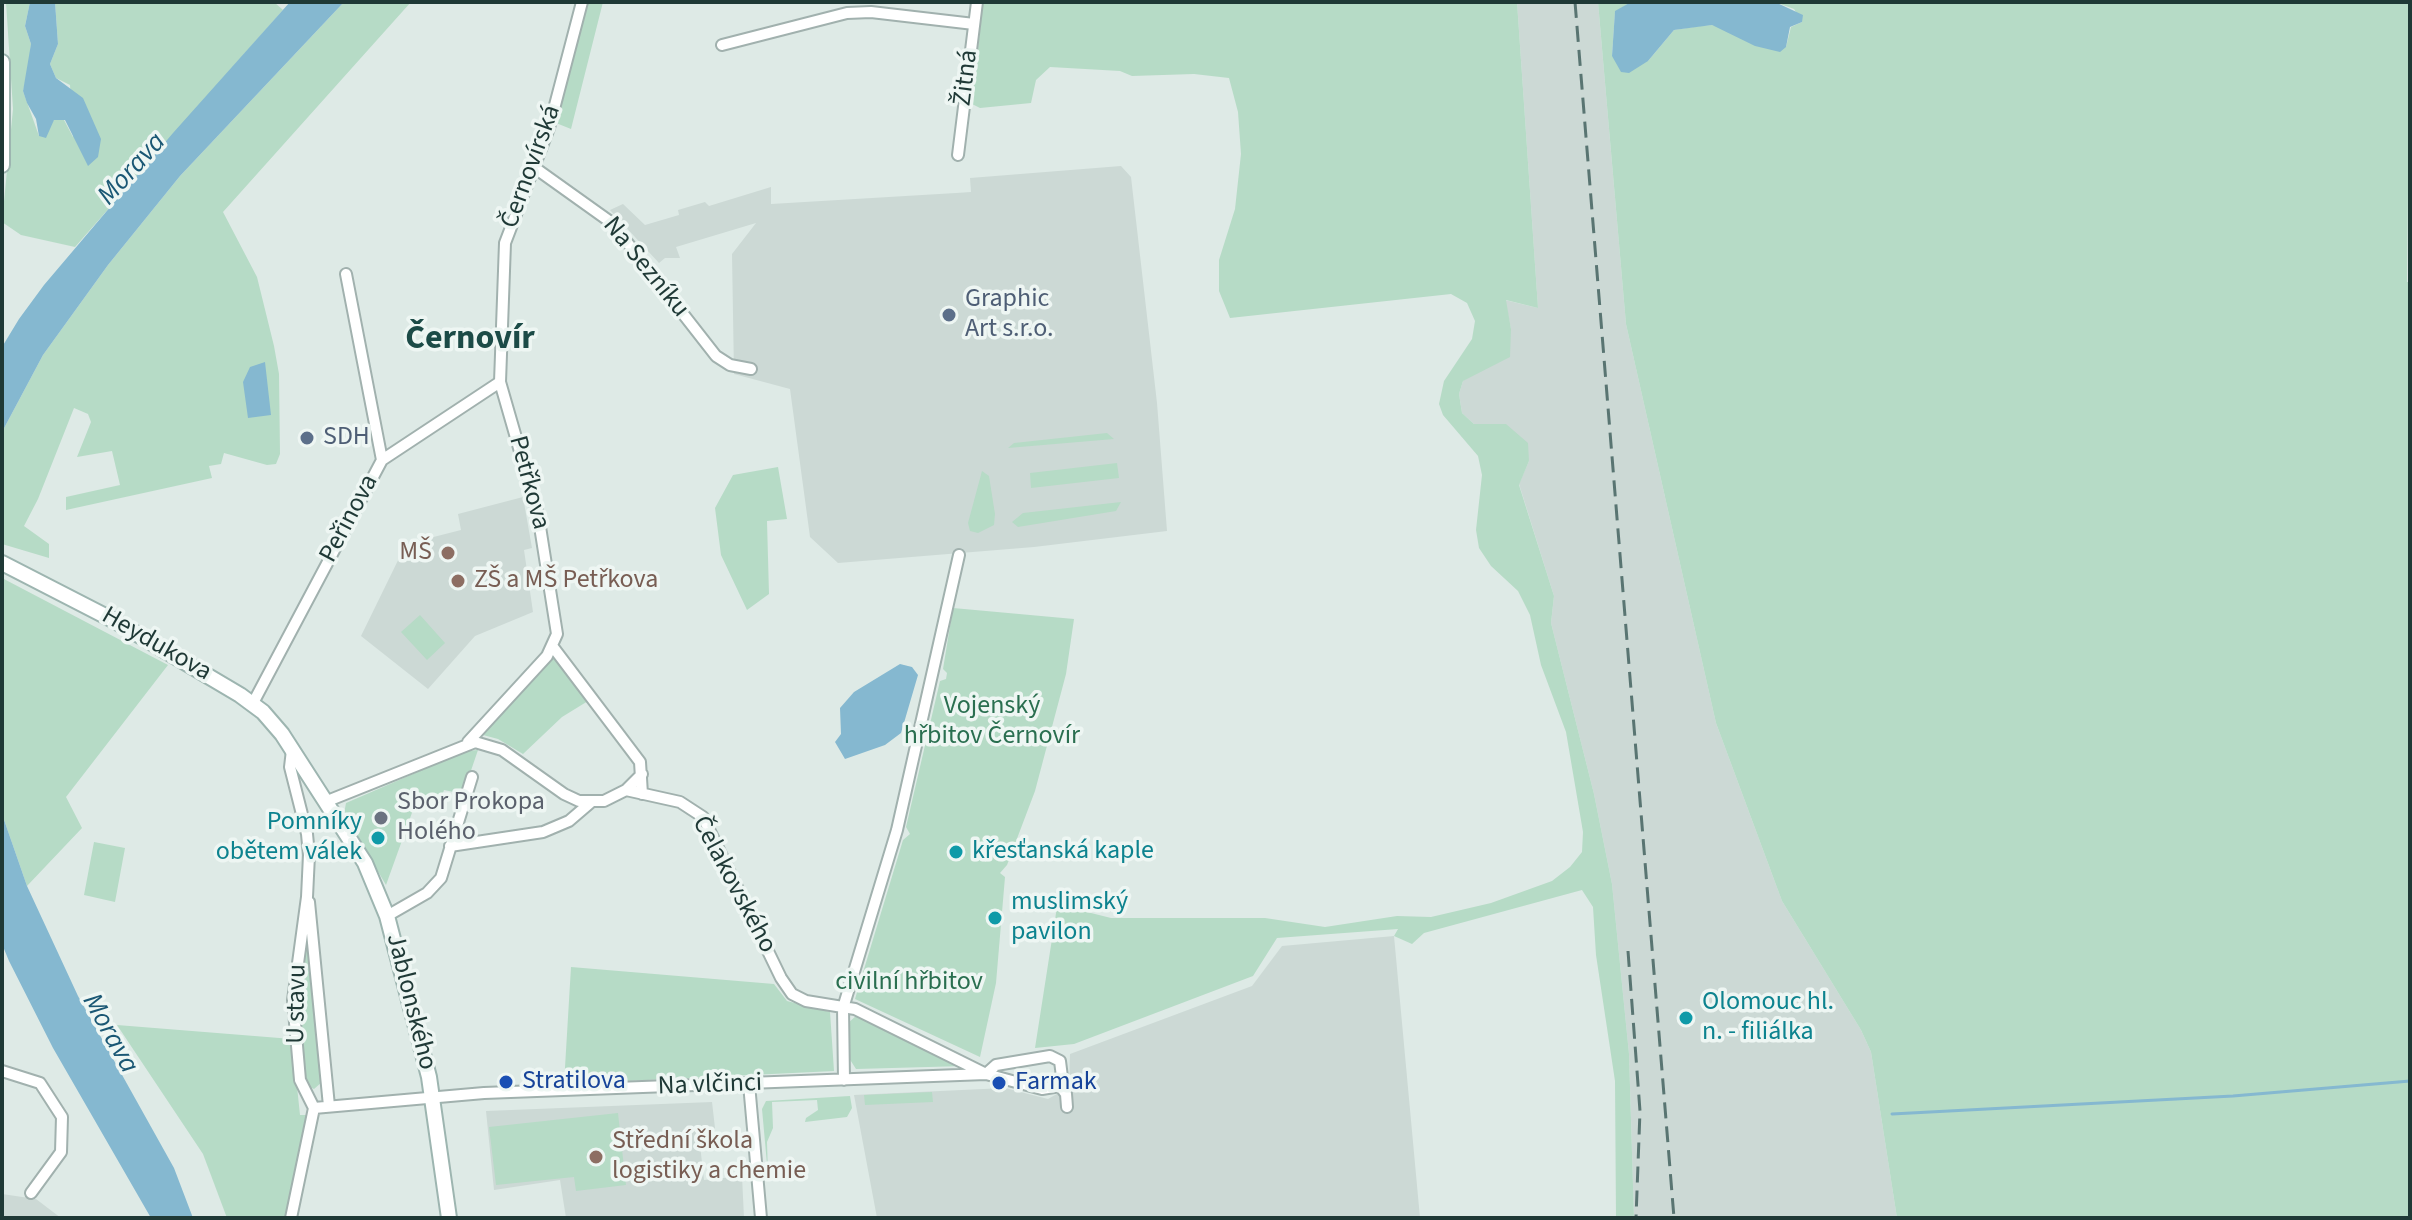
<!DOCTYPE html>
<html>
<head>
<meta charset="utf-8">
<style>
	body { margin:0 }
	#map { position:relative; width:2412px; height:1220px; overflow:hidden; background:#deeae6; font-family:"Source Sans 3",sans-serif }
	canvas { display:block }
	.frame { position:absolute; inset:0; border:4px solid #1f3936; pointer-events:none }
</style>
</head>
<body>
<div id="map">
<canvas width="2412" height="1220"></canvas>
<div class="frame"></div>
</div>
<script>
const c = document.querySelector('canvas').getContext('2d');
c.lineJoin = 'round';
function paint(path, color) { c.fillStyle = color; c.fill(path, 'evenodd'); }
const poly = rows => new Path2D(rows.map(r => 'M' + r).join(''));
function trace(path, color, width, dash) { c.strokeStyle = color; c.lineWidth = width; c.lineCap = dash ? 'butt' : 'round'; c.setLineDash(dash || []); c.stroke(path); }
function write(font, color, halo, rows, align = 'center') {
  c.font = font + ' "Source Sans 3",sans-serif'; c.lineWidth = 7; c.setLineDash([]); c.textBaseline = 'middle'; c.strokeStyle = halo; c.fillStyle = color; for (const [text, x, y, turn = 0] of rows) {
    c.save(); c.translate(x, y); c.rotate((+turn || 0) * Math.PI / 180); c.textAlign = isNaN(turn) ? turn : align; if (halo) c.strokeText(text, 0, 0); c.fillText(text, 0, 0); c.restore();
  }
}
paint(poly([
	[1517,2,1598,2,1626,324,1716,723,1782,901,1861,1030,1871,1052,1897,1218,1634,1218,1629,1054,1612,884,1594,794,1551,623,1554,596,1519,484,1529,461,1505,424,1474,424,1462,413,1459,394,1463,381,1511,329,1505,300,1538,308],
	[1121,166,1131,177,1157,403,1167,531,1034,547,838,563,810,537,790,389,734,374,732,254,756,223,676,247,680,258,665,258,659,263,610,210,623,204,645,225,679,215,678,210,705,202,709,206,771,187,771,204,956,193,971,192,970,178],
	[523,497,532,548,524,550,533,612,475,636,428,689,361,636,406,544,461,530,458,514],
	[1394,936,1420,1218,877,1218,854,1095,1005,1088,1048,1099,1069,1087,1070,1054,1252,986,1282,946],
	[712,1102,715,1128,700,1145,704,1180,742,1176,744,1218,566,1218,560,1180,494,1190,486,1111],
	[2,1194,36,1199,61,1218,2,1218]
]), '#ccd9d5');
paint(poly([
	[6,2,30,2,25,26,31,44,29,67,23,91,39,136,54,120,64,120,73,137,70,85,56,78,50,64,58,44,55,2,274,2,283,10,75,247,21,235,2,222,13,109],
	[344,2,411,2,223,212,257,277,274,346,279,374,280,454,276,464,267,465,224,453,221,464,209,466,212,478,66,510,66,497,120,485,112,451,77,457,91,422,88,414,74,408,38,499,24,526,49,544,49,558,2,544,2,432,43,355,108,265,180,176],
	[588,2,603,2,571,129,556,123],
	[983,2,1517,2,1538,308,1506,300,1511,329,1510,357,1463,381,1459,394,1462,413,1474,424,1506,424,1528,443,1529,461,1519,485,1554,596,1551,623,1594,794,1612,884,1629,1054,1634,1218,1616,1218,1615,1081,1596,955,1593,907,1582,890,1424,933,1412,944,1394,936,1398,929,1277,938,1253,976,1074,1044,1035,1048,1059,894,1079,910,1111,918,1265,918,1325,927,1397,916,1431,917,1491,903,1552,881,1570,867,1582,852,1583,832,1566,732,1541,665,1530,615,1518,591,1491,566,1479,548,1476,530,1482,475,1478,456,1443,415,1439,404,1444,381,1472,339,1475,321,1467,303,1451,294,1230,318,1219,291,1219,260,1235,209,1241,154,1238,112,1229,78,1194,74,1132,76,1120,71,1050,67,1036,80,1031,103,980,108,972,104],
	[1598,2,1631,2,1615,12,1612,56,1648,61,1674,30,1700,26,1712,25,1786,47,1791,27,1802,22,1794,9,1775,2,2410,2,2407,282,2410,282,2410,1218,1897,1218,1871,1052,1861,1030,1782,901,1716,723,1626,324],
	[1107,433,1114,439,1008,448,1014,443],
	[1117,463,1119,478,1031,488,1030,473],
	[778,467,787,519,767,521,769,594,747,610,721,555,715,508,733,475],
	[982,471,989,476,995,514,994,525,978,533,970,531,968,523],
	[1121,502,1116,511,1018,527,1012,522,1023,513],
	[2,578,168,665,66,797,82,828,27,886,2,814],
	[953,608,1074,619,1066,674,1035,791,1007,865,1000,873,1005,877,996,983,980,1057,855,999,903,840,910,834,906,827,940,681,946,679,947,673,943,669],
	[420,615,445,643,427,660,401,632],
	[554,656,588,701,562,717,523,754,498,739,483,735,482,729],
	[478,750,463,794,444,790,441,799,418,796,386,885,344,814,346,803,466,751],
	[94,842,125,848,115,902,84,895],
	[307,926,322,1082,314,1089,308,1086,302,1075,296,987],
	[571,967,774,984,787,1001,830,1012,834,1071,564,1084],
	[856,1016,964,1066,856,1069,849,1058,848,1023],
	[117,1025,292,1039,300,1115,308,1115,291,1218,227,1218,203,1154],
	[932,1092,933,1102,865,1105,864,1095],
	[850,1096,852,1108,847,1117,805,1122,806,1118,818,1110,817,1100,772,1102,773,1128,767,1142,768,1175,762,1109,766,1101],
	[618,1113,626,1185,576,1191,574,1177,496,1185,489,1127]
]), '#b6dbc6');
paint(poly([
	[30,2,55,2,58,44,50,64,56,78,83,98,101,139,98,157,88,166,65,120,54,120,46,138,39,136,36,119,27,103,23,91,31,44,25,26],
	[290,2,344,2,180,176,108,265,43,355,2,432,2,347,19,319,44,285,173,133],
	[1631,2,1775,2,1803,15,1802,22,1790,27,1786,47,1780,52,1755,46,1712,25,1674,30,1648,61,1629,73,1621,72,1612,56,1615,11],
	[265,362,271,415,248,418,243,382,250,367],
	[900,664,912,667,918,675,901,733,885,745,845,759,835,742,841,734,840,708,854,692],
	[2,814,27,886,78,996,174,1168,193,1218,151,1218,53,1048,9,961,2,944]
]), '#85b8d0');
trace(poly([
	[1892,1114,2233,1096,2410,1081]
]), '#85b8d0', 3);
const street = poly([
	[722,45,847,13,871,12,974,24],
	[958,155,977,2],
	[535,168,612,223,716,356,730,365,751,369],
	[346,274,382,460],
	[553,647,640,762,642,794],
	[253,703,382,460,500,382],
	[468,742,547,656,557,634,538,514,500,382,505,243,549,128,582,2],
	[292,750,290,767,307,834,309,855,307,897,293,1000,300,1080,314,1108],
	[642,774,626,790,680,802,703,817,781,978,792,994,806,1001,855,1009,986,1074],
	[325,802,475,742,502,750,564,794,579,801,604,801,626,790],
	[450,846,543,832,569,821,590,803],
	[309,902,329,1106],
	[387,916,427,893,441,878,472,777],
	[2,1071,40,1083,62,1117,61,1152,31,1193],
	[844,1080,843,1008,897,830,959,555],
	[749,1084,761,1218],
	[1060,1086,1066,1094,1067,1107],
	[314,1108,484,1093,986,1074,1042,1089,1060,1086,1062,1077,1060,1061,1050,1056,996,1065,986,1074],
	[291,1218,314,1108]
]);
const secondary = poly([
	[2,62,2,165],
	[2,563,115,621,240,695,263,712,282,734,365,863,387,916,429,1077,449,1218]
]);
trace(street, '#a1b1ae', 14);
trace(secondary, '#9db5b0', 18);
trace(street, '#fff', 10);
trace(secondary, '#fff', 14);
trace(poly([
	[1575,2,1674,1218],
	[1628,951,1640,1111,1636,1218]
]), '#597572', 3, [16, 8]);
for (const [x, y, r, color] of [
	[949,315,8,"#5c6f8a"],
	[307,438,8,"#5c6f8a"],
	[448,553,8,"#8d6e63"],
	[458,581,8,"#8d6e63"],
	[381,818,8,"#6b7280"],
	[378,838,8,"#0f9aa8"],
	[956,852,8,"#0f9aa8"],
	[995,918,8,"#0f9aa8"],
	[1686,1018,8,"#0f9aa8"],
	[506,1082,8,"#1a4fb4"],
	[999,1083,8,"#1a4fb4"],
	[596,1157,8,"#8d6e63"]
]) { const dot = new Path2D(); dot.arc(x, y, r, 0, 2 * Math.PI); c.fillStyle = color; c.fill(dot); trace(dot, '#eef6f3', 3); }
write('26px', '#1f3936', '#eef6f3', [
	["Žitná",967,78,-83],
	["Černovírská",532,167,-70],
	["Na Sezníku",645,268,51],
	["Petřkova",528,483,75],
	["Peřinova",350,519,-62],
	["Heydukova",156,645,30],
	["Čelakovského",733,885,62],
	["Jablonského",410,1002,76],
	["U stavu",298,1004,-89],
	["Na vlčinci",710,1086,-2]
]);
write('26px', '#4e5e75', '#eef6f3', [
	["Graphic",965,300],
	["Art s.r.o.",965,330],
	["SDH",323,438]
], 'left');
write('26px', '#785e54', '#eef6f3', [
	["MŠ",432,553,"right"],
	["ZŠ a MŠ Petřkova",474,581],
	["Střední škola",612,1142],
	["logistiky a chemie",612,1172]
], 'left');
write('26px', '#2a6f50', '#eef6f3', [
	["Vojenský",992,707],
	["hřbitov Černovír",992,737],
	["civilní hřbitov",909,983]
]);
write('26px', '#5b616d', '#eef6f3', [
	["Sbor Prokopa",397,803],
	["Holého",397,833]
], 'left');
write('26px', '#0d838f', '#eef6f3', [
	["Pomníky",362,823,"right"],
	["obětem válek",362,853,"right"],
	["křesťanská kaple",972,852],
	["muslimský",1011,903],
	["pavilon",1011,933],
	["Olomouc hl.",1702,1003],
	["n. - filiálka",1702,1033]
], 'left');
write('26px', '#164399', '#eef6f3', [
	["Stratilova",522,1082],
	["Farmak",1015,1083]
], 'left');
write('italic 28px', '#1a5774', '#eef6f3', [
	["Morava",133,170,-48],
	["Morava",109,1034,61]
]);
write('bold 34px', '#1c4b47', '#eef6f3', [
	["Černovír",470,341]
]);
</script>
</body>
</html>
